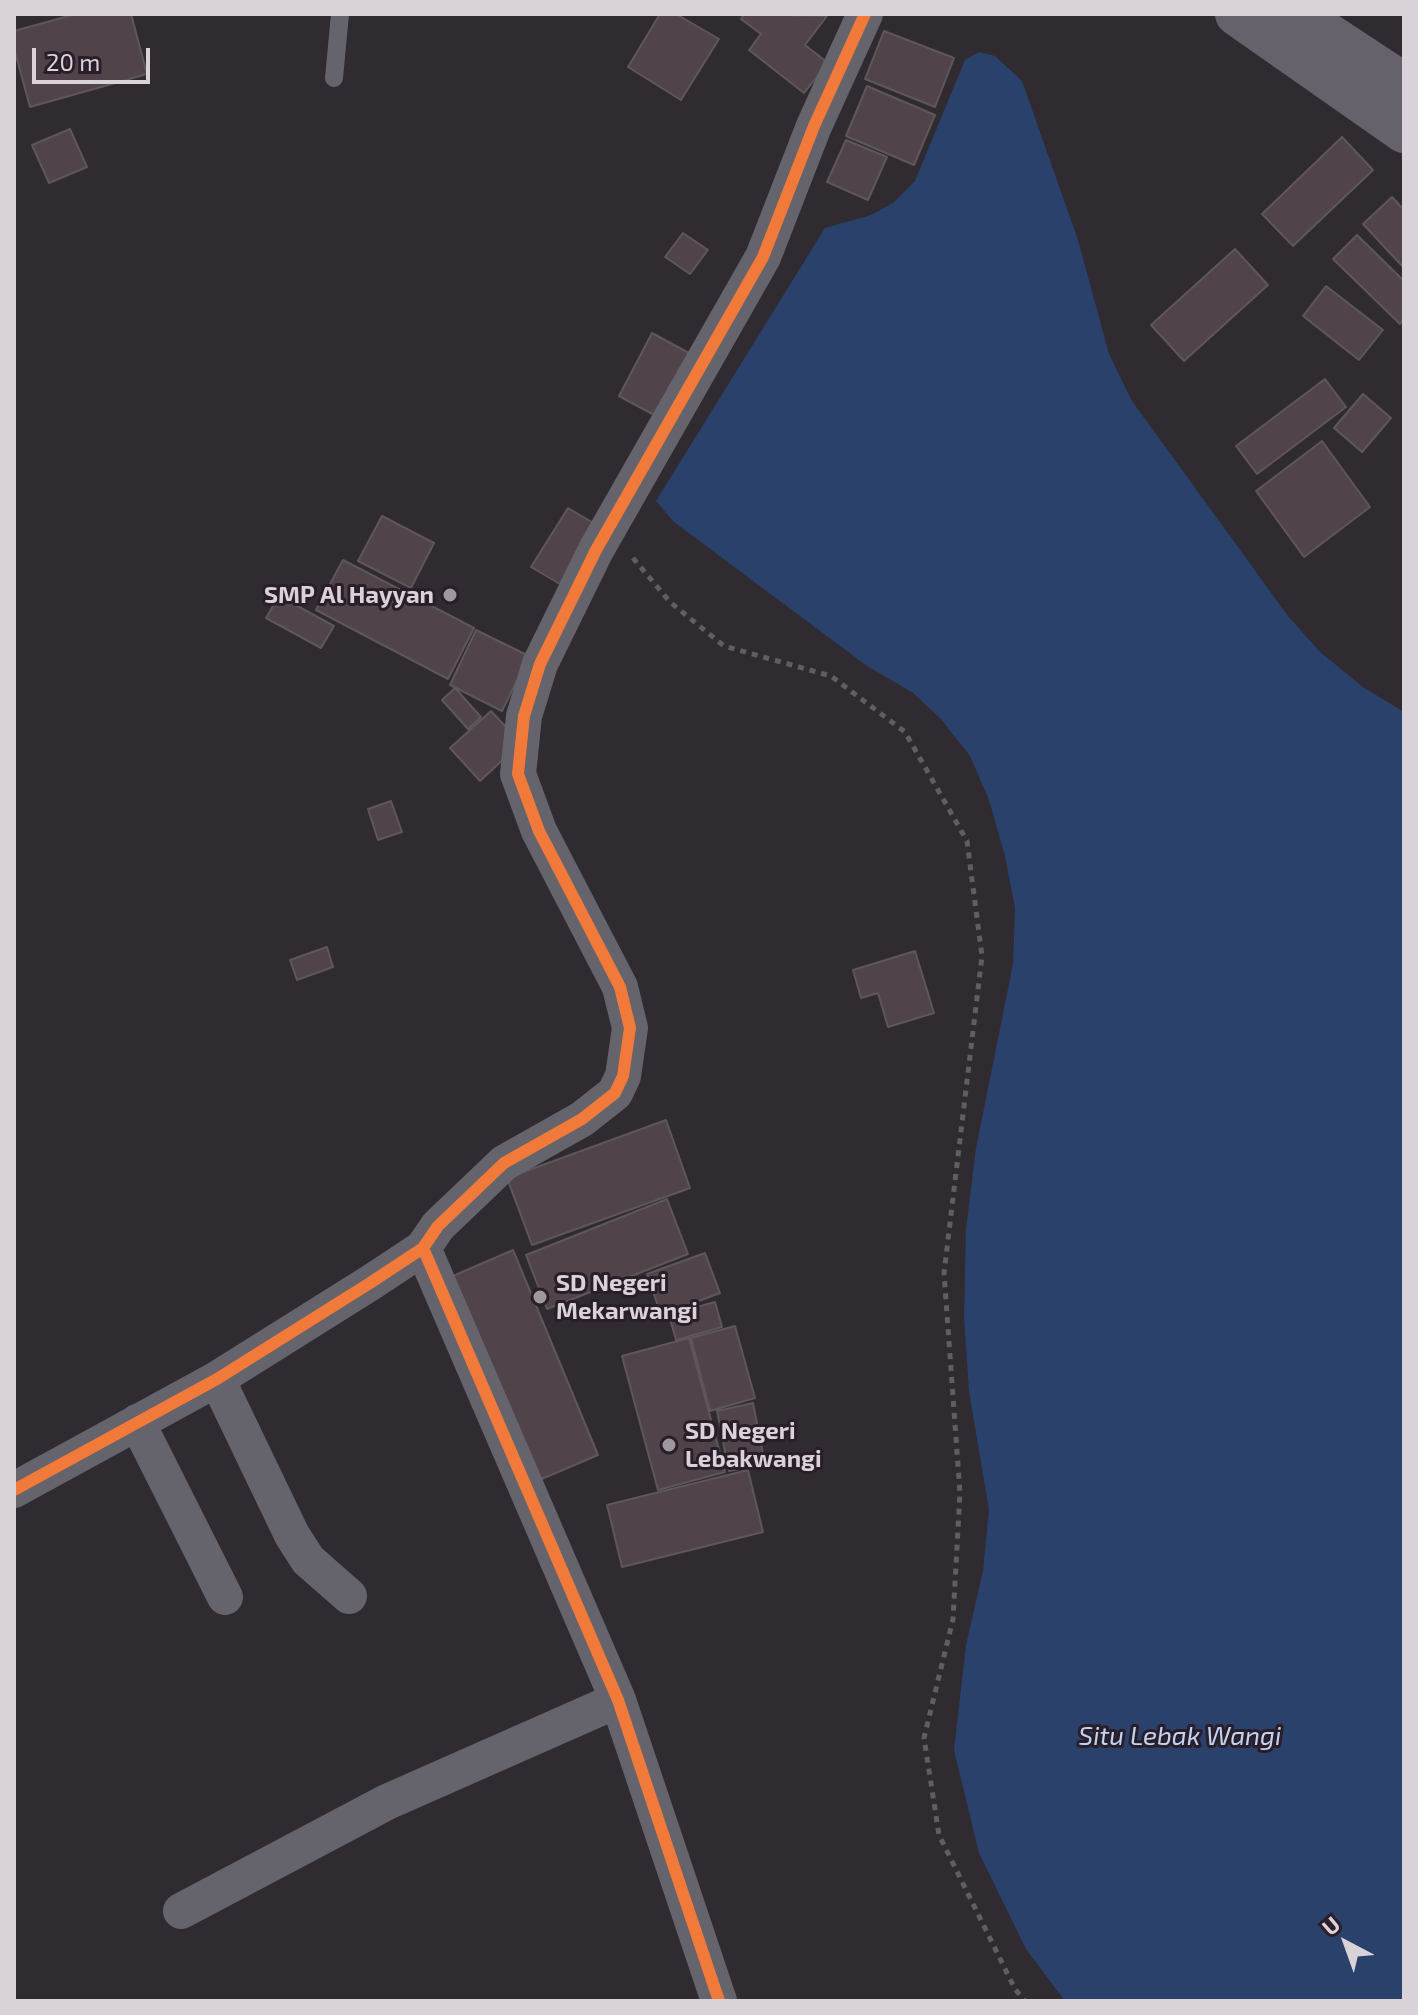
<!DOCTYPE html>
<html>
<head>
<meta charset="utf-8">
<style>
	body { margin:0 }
	#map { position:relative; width:1418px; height:2015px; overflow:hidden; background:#302b30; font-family:"Exo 2",sans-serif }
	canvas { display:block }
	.frame { position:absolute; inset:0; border:16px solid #d9d2d9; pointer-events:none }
	.north { position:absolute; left:1306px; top:1903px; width:80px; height:80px; -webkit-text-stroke:6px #291e29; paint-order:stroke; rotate:319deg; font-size:22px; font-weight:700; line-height:32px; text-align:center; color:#d9d2d9 }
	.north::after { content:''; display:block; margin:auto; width:28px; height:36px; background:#d9d2d9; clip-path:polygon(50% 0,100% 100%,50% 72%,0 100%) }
	.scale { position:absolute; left:32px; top:48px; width:118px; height:36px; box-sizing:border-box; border:4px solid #d9d2d9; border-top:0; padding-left:10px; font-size:24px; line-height:28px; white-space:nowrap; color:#d9d2d9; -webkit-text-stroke:6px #291e29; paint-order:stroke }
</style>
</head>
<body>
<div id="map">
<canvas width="1418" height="2015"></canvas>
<div class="frame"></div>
<div class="north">U</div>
<div class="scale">20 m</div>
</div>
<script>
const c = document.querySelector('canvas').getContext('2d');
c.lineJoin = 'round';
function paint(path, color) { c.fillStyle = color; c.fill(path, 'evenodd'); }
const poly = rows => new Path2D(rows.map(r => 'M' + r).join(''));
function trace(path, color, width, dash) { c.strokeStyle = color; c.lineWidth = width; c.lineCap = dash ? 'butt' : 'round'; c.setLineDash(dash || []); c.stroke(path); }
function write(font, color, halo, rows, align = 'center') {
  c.font = font + ' "Exo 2",sans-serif'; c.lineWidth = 6; c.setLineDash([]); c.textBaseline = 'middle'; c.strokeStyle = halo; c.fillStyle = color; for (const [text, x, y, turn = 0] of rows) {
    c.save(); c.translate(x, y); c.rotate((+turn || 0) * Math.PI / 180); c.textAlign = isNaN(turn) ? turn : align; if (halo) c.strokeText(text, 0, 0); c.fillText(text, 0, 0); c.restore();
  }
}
paint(poly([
	[979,52,995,56,1022,81,1078,240,1109,354,1132,401,1288,616,1320,652,1363,687,1404,712,1404,2001,1065,2001,1026,1949,979,1853,954,1750,966,1645,983,1571,989,1509,969,1392,964,1317,966,1229,976,1148,1013,964,1015,908,1005,856,989,800,970,756,941,719,913,693,867,666,674,522,656,501,825,228,871,215,893,203,915,181,965,60]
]), '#2a416b');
const building = poly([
	[76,14,131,14,147,74,30,107,14,48,14,31,76,14],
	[660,14,676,14,719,39,681,100,628,67,660,14],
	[744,14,827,16,805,45,828,63,804,93,749,50,761,34,741,19,744,14],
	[884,31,954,58,935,107,865,79,884,31],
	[867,86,935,115,914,165,846,136,867,86],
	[70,129,87,167,49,183,32,145,70,129],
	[1342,137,1373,170,1293,246,1262,214,1342,137],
	[846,140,887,157,868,200,827,182,846,140],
	[1392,197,1404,210,1404,268,1363,224,1392,197],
	[683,233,708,250,690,274,665,257,683,233],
	[1357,235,1404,281,1404,319,1400,324,1333,259,1357,235],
	[1235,249,1268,285,1184,361,1151,325,1235,249],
	[1326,286,1383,330,1359,360,1303,316,1326,286],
	[652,333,689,353,656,416,619,396,652,333],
	[1325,379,1346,407,1257,474,1236,446,1325,379],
	[1363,394,1391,418,1362,452,1334,428,1363,394],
	[1322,441,1370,507,1304,557,1256,491,1322,441],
	[568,508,597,525,560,584,531,567,568,508],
	[382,516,434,543,411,588,358,561,382,516],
	[343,560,474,628,448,679,316,610,343,560],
	[279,596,334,626,321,648,266,618,279,596],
	[476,630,529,656,502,711,450,685,476,630],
	[455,688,481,717,468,729,442,700,455,688],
	[491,711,521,743,480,781,450,748,491,711],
	[391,801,402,832,378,840,368,809,391,801],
	[327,947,333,967,297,980,290,960,327,947],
	[915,951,934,1013,888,1027,878,993,861,998,853,970,915,951],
	[666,1120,690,1188,532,1245,507,1178,666,1120],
	[667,1199,688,1254,547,1309,526,1255,667,1199],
	[513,1250,598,1455,537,1481,453,1276,513,1250],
	[705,1253,720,1293,661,1315,647,1274,705,1253],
	[715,1302,722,1327,676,1340,669,1315,715,1302],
	[735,1326,755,1398,710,1411,691,1338,735,1326],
	[689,1338,725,1472,658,1490,622,1356,689,1338],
	[753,1403,765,1464,729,1471,717,1411,753,1403],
	[748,1470,763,1532,622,1567,607,1505,748,1470]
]);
paint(building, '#50444a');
trace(building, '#5d565a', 2);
trace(poly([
	[633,558,670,602,724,646,831,676,905,732,967,841,982,956,944,1273,960,1493,953,1619,924,1738,939,1835,1015,1989,1025,2001]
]), '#605e64', 5, [6, 6]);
trace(poly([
	[334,78,340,14]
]), '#65636b', 18);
trace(poly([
	[423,1248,618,1700,719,2001],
	[217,1379,292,1535,308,1560,349,1596],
	[137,1422,225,1597],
	[14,1490,217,1379,370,1283,423,1248,438,1226,504,1163,582,1119,615,1093,623,1076,630,1028,620,987,539,831,518,774,524,716,540,664,596,550,763,257,814,126,865,14],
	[181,1911,387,1802,618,1700]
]), '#65636b', 36);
trace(poly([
	[1237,14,1404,131],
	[1296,14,1404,85]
]), '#65626b', 44);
trace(poly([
	[423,1248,618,1700,719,2001],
	[14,1490,217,1379,370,1283,423,1248,438,1226,504,1163,582,1119,615,1093,623,1076,630,1028,620,987,539,831,518,774,524,716,540,664,596,550,763,257,814,126,865,14]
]), '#f17a3a', 12);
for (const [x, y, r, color] of [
	[450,595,8,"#9e989e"],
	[540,1297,8,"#9e989e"],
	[669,1445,8,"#9e989e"]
]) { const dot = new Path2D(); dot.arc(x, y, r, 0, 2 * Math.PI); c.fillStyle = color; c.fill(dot); trace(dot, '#291e29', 3); }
write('bold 24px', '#d9d2d9', '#291e29', [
	["SMP Al Hayyan",434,595,"right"],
	["SD Negeri",556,1283],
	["Mekarwangi",556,1311],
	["SD Negeri",685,1431],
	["Lebakwangi",685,1459]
], 'left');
write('italic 26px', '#c1d3f1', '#291e29', [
	["Situ Lebak Wangi",1180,1736]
]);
</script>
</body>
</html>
